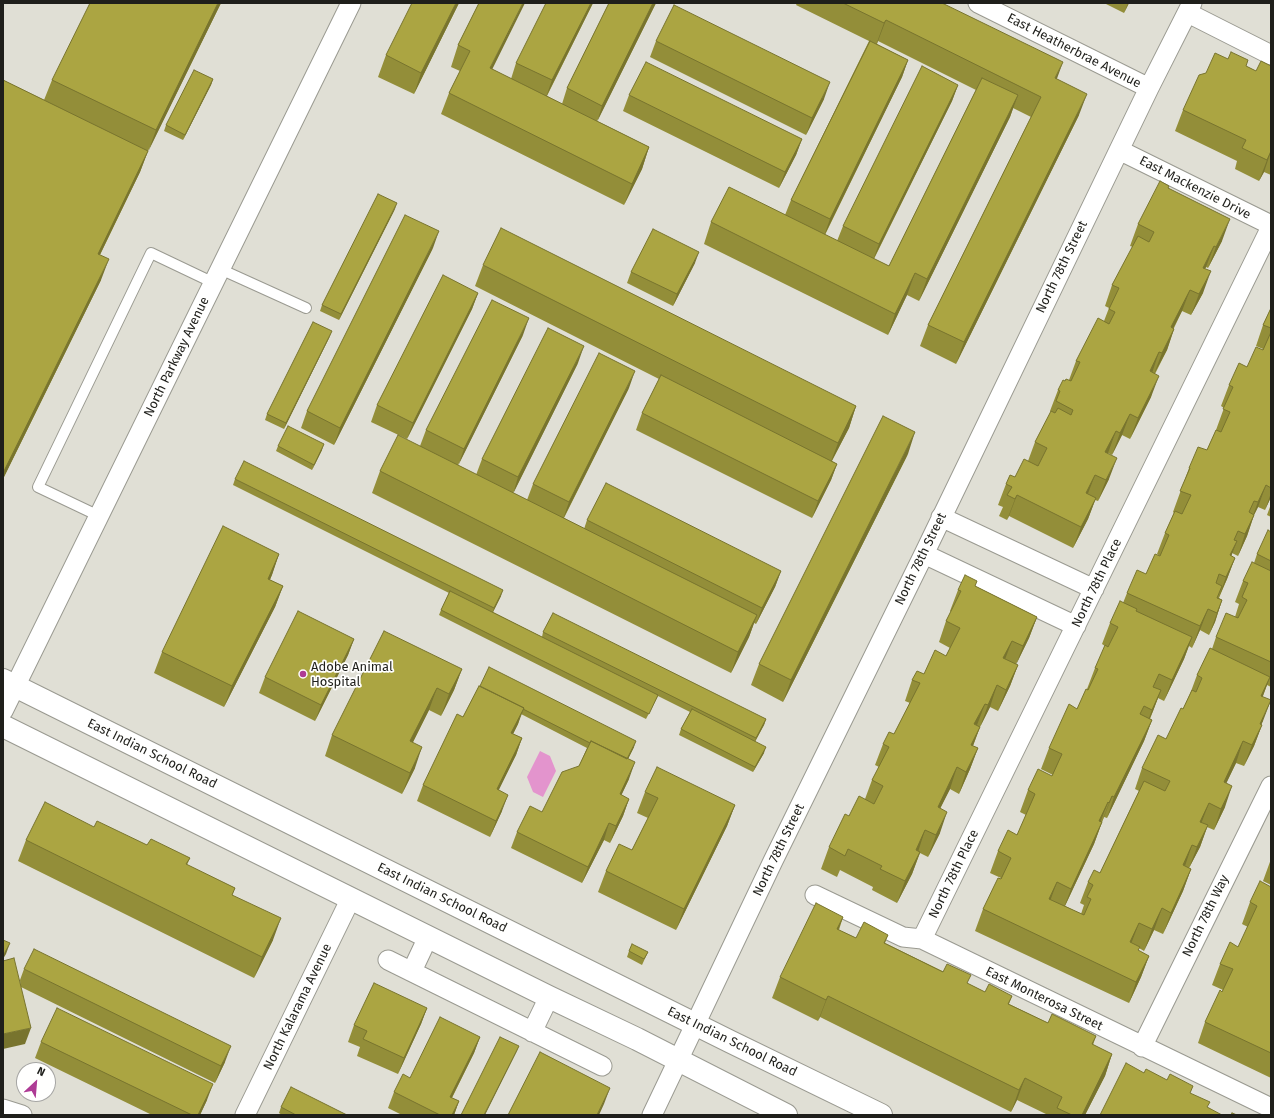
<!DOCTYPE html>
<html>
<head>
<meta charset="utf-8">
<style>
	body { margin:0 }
	#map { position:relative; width:1274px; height:1118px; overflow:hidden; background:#e0dfd5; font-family:"Fira Sans",sans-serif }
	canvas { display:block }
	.frame { position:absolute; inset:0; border:4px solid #1f1f1b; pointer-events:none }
	.north { position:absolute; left:16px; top:1062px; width:40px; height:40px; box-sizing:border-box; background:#fffffe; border:1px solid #a5a5a3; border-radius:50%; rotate:26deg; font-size:11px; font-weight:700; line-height:16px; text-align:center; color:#1f1f1b }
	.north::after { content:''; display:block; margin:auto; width:14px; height:18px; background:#ae3b95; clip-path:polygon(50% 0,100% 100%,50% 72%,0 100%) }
</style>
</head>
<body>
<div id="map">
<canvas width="1274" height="1118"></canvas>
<div class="frame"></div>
<div class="north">N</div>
</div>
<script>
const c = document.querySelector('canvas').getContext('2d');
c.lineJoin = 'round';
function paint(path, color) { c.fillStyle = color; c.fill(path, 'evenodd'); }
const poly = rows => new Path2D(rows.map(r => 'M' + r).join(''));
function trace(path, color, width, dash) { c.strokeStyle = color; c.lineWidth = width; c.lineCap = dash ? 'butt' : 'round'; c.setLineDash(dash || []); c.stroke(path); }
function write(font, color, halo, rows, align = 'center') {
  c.font = font + ' "Fira Sans",sans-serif'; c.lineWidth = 3.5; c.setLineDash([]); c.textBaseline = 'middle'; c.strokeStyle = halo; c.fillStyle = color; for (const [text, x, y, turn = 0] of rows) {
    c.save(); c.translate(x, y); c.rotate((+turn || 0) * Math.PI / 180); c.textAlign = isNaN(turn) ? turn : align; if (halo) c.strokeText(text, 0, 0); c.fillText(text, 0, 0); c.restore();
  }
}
paint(poly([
	[540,751,550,756,556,771,543,797,533,792,527,777]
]), '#e394cd');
const lane = poly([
	[220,269,306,308],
	[99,516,38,487,151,253,214,283]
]);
const street = poly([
	[978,3,1149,88],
	[1188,13,1271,55],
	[1119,150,1271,225],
	[941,517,1094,589],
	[924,554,1076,626],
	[3,711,351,3],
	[815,895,903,937,922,939,1271,1108],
	[922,939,1271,227],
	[388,960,602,1066],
	[412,971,428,937],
	[532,1032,549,997],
	[1142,1047,1271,786],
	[3,1109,22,1115],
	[245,1115,351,898],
	[652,1115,773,861,924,554,1149,88,1192,3]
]);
const secondary = poly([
	[3,680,731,1042,881,1115],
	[3,726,549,997,637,1039,786,1115]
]);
trace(lane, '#9a9a91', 12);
trace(street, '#9a9a91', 21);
trace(secondary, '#9a9a91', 24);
trace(lane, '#fff', 10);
trace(street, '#fff', 19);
trace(secondary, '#fff', 22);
paint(poly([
	[221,3,148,151,140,172,100,255,101,280,3,479,3,80,44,100,52,80],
	[459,3,414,94,378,77,386,55],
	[479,3,492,69,511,79,516,63,593,3,547,96,562,104,567,88,609,3,656,3,597,121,649,147,642,169,624,205,441,114,449,93,460,71,451,67,458,45],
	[797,3,942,3,1057,79,1079,115,956,364,920,346,928,325,1031,117,1013,108,1010,117,919,301,907,295,888,335,704,244,711,222,785,215,791,200,869,41,796,5],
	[878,41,976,90,889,266,874,259,952,101,958,85,843,226,837,241,825,235,902,77,908,60,877,44],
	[1104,3,1129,3,1124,13],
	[656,41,824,99,806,135,650,57],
	[1246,66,1256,71,1271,66,1271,175,1264,172,1259,181,1235,169,1237,161,1175,131,1183,110],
	[213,79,211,85,183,140,164,131,166,125],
	[629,95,802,139,796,155,779,188,623,111],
	[1168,188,1222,241,1208,268,1206,267,1205,269,1203,293,1191,315,1182,311,1174,328,1174,329,1167,350,1155,374,1151,397,1130,439,1122,435,1112,455,1108,453,1109,479,1098,501,1095,500,1088,519,1073,548,1009,516,1007,520,999,516,1003,507,998,505,1006,484,1015,477,1028,461,1035,442,1051,412,1050,411,1058,390,1065,381,1069,380,1076,361,1104,321,1109,308,1105,306,1112,285,1133,247,1130,246,1138,224],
	[395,209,339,320,320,311,322,305],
	[433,248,334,445,301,428,307,411],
	[695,263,673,306,627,283,631,272],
	[483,265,856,406,849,428,832,461,837,464,831,480,812,518,636,430,642,413,659,379,475,286],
	[478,293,472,309,407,439,371,422,377,405],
	[1271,308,1271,497,1265,510,1258,507,1254,515,1247,536,1238,556,1232,553,1231,556,1235,558,1227,579,1219,598,1222,600,1215,622,1209,635,1200,630,1192,648,1189,646,1184,659,1164,701,1158,698,1150,719,1152,720,1144,741,1107,818,1104,817,1094,844,1065,906,1081,914,1084,905,1080,903,1088,882,1100,873,1139,791,1135,789,1142,768,1166,739,1183,709,1190,694,1197,675,1212,649,1216,637,1235,617,1239,604,1235,602,1243,581,1254,563,1257,554,1271,532,1271,687,1267,685,1263,696,1263,721,1261,724,1262,725,1254,746,1244,766,1236,763,1226,783,1225,807,1214,830,1207,827,1200,847,1189,868,1191,869,1183,891,1163,934,1154,930,1144,951,1139,948,1138,951,1149,956,1141,977,1129,1003,975,931,983,909,1001,878,990,873,998,851,1017,835,1026,815,1020,812,1028,790,1052,776,1053,775,1041,769,1049,748,1077,709,1087,689,1095,668,1105,646,1102,644,1110,623,1123,603,1127,593,1146,574,1160,556,1157,554,1165,533,1174,513,1173,512,1189,468,1207,450,1216,430,1224,408,1221,406,1229,385,1247,367,1263,349,1256,346,1263,325],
	[523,335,458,465,476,475,482,459,578,363,513,493,527,500,533,484,629,388,564,518,584,529,587,520,781,571,775,587,756,624,754,623,749,637,731,673,372,493,380,471,420,446,426,430],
	[330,336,284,429,265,420,267,414],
	[278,446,322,450,312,470,276,451],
	[908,454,783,702,751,685,759,664],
	[235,479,501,596,493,612,542,637,543,632,766,719,764,725,755,742,764,753,753,772,679,735,681,729,690,712,658,696,646,719,439,615,441,610,449,593,233,485],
	[1271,504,1271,517,1267,515],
	[279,554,270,580,283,586,275,607,224,707,154,673,162,652],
	[975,586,1037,617,1029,638,1016,664,1018,665,1010,686,998,711,990,707,980,727,973,746,978,748,970,769,959,794,950,789,940,808,940,833,928,857,920,853,912,874,897,903,872,890,873,887,840,870,837,877,821,869,829,847,849,816,865,799,872,780,879,767,875,765,883,744,894,734,910,703,905,701,912,680,924,674,946,656,950,648,939,642,946,621,951,612,950,611,958,590],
	[354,639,348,655,315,721,259,693,265,677],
	[462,669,454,690,441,716,429,710,413,742,415,768,402,794,325,756,332,735],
	[479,686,634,747,628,759,629,779,621,795,629,799,623,816,610,843,604,840,582,883,511,848,517,832,542,812,579,766,587,748,521,714,518,724,513,734,522,738,516,755,498,790,502,811,490,837,417,801,423,785,463,717],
	[645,792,735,805,727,826,676,930,598,892,606,871,632,850,648,818,637,813],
	[94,827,147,845,190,858,187,865,235,888,232,895,273,940,254,978,18,861,26,840],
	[1271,859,1271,885,1263,881],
	[1271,887,1271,1078,1198,1043,1205,1022,1223,990,1212,985,1220,964,1238,947,1248,927,1242,924,1250,902],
	[843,917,839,930,856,938,888,935,885,943,985,992,1012,996,1009,1004,1048,1023,1096,1036,1093,1045,1112,1054,1105,1076,1085,1115,1048,1115,1017,1100,1011,1112,820,1017,818,1021,772,998,780,977],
	[629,951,648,952,642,965,627,957],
	[24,969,225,1062,215,1083,21,987,25,1044,20,980],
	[427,1008,421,1024,398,1074,357,1056,360,1047,348,1042,354,1025],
	[480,1037,474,1053,452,1098,459,1101,454,1115,402,1115,388,1108,394,1092,410,1078],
	[41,1042,207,1100,200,1115,152,1115,35,1058],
	[281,1107,347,1115,282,1115,279,1113]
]), '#938e39');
paint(poly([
	[218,3,221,3,148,152,156,130],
	[456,3,459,3,414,94,421,73],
	[523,3,525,3,482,90,490,68],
	[591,3,593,3,546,97,552,80],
	[653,3,656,3,597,122,602,106],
	[1128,3,1129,3,1124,13],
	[886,20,878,41,876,45,884,23],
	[908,60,902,77,824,236,830,219],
	[1063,62,1055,84,1055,78],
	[213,79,211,85,183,140,185,135],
	[830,82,824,99,806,135,812,118],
	[958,85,952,101,873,260,879,244],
	[1087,94,1079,115,956,364,964,342],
	[1018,95,1010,117,919,301,927,279],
	[802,139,796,155,779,188,785,172],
	[649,147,642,169,624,205,632,184],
	[148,151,140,172,90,275,98,254],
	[1271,151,1264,172,1259,181,1267,160],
	[397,203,395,209,339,320,341,314],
	[1230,219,1222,241,1208,268,1216,247],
	[439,231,433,248,334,445,340,428],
	[1214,246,1206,267,1195,289,1203,268],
	[699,252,695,263,673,306,677,294],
	[109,259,101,280,3,479,3,475,4,471],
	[1211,271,1203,293,1191,315,1199,294],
	[915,273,907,295,888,335,895,314],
	[1190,290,1182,311,1163,348,1171,327],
	[478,293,472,309,407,439,413,423],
	[529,318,523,335,458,466,464,449],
	[1174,329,1167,350,1154,374,1162,353],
	[332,331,330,336,284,429,286,423],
	[584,346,578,363,513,494,518,477],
	[1159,352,1152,373,1150,371],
	[635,371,629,388,563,519,569,502],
	[1159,376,1151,397,1130,439,1138,418],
	[856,406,849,428,830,464,838,443],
	[1130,414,1122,435,1112,455,1120,433],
	[1116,431,1108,453,1097,473,1105,452],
	[915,432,908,454,783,702,791,680],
	[324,444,322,450,312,470,314,465],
	[1117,458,1109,479,1098,501,1106,480],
	[837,464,831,480,812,518,818,501],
	[1095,475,1087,496,1086,493],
	[1266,485,1258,507,1250,523,1258,502],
	[1271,493,1271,497,1265,510],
	[1017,495,1009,516,1007,520,1015,499],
	[1096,498,1088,519,1073,548,1081,527],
	[1254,515,1247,536,1238,556,1245,534],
	[1237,541,1229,562,1222,577,1230,555],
	[279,554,272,575,260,600,268,579],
	[1235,558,1227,579,1218,599,1226,577],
	[781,571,775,587,756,624,762,608],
	[283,586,275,607,224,707,232,686],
	[503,590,501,596,492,614,494,608],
	[1222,600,1215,622,1209,635,1217,613],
	[1208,609,1200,630,1192,648,1200,626],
	[757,615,749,637,731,673,738,652],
	[1037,617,1029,638,1015,667,1023,646],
	[1192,637,1184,659,1164,701,1172,680],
	[354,639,348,655,315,721,321,705],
	[1012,641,1004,662,1003,658],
	[1018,665,1010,686,998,711,1006,690],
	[462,669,454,690,441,716,449,694],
	[1270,677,1262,698,1261,696],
	[997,685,990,707,980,727,988,705],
	[437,688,429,710,403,762,410,741],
	[1161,690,1153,711,1144,731,1152,710],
	[1271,700,1263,721,1252,745,1260,724],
	[985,704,977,725,974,724],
	[524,708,518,724,505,750,511,733],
	[766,719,764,725,754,743,756,738],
	[1152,720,1144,741,1107,818,1114,797],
	[1262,725,1254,746,1244,766,1252,745],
	[980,727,972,748,971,745],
	[522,738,516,755,491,806,497,789],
	[636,741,634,747,624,767,626,761],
	[1243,741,1236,763,1217,803,1224,782],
	[422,747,415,768,402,794,410,773],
	[766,747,764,753,753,772,755,767],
	[978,748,970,769,959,794,966,772],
	[635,762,629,779,614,811,620,794],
	[957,767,950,789,930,829,938,807],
	[1232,786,1225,807,1214,830,1221,809],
	[508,795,502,811,490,837,496,821],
	[1112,796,1104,817,1101,824,1109,803],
	[629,799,623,816,610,843,616,826],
	[1108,802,1100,823,1099,821],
	[1209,803,1201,824,1200,822],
	[735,805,727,826,676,930,684,909],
	[947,812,940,833,928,857,936,835],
	[1102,822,1094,844,1063,910,1071,889],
	[609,823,604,840,582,883,588,867],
	[1208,825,1200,847,1189,868,1197,847],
	[925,830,918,852,916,850],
	[1192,845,1185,866,1183,865],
	[920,852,912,874,897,903,905,881],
	[1191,869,1183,891,1163,934,1171,913],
	[1057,882,1049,904,1049,899],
	[1162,908,1154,930,1144,951,1152,929],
	[843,917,835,938,837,929],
	[281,918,273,940,254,978,262,957],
	[1139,923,1131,944,1130,942],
	[10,943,6,954,3,959,3,956],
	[1149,956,1141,977,1129,1003,1136,982],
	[828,996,820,1017,818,1021,826,1000],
	[427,1008,421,1024,398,1074,404,1058],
	[31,1028,25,1044,3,1049,3,1034],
	[480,1037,474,1053,444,1113,450,1097],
	[231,1046,225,1062,215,1083,221,1066],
	[519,1046,517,1051,485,1115,484,1115],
	[1112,1054,1105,1076,1085,1115,1082,1115],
	[1025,1078,1017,1100,1011,1112,1019,1090],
	[213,1084,207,1100,200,1115,198,1115],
	[610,1088,604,1104,599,1115,597,1115],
	[459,1101,454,1115,452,1115]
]), '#78742e');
const building = poly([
	[90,3,218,3,156,130,52,80,90,3],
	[412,3,456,3,421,73,386,55,412,3],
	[479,3,523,3,490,68,649,147,632,184,449,93,470,51,458,45,479,3],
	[546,3,591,3,552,80,516,63,546,3],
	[609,3,653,3,602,106,567,88,609,3],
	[843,3,942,3,1063,62,1055,78,1087,94,964,342,928,325,1041,97,886,20,884,23,843,3],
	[674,5,830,82,812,118,656,41,674,5],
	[870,41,908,60,830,219,791,200,870,41],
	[1231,52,1248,60,1246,66,1256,71,1261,61,1271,66,1271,151,1267,160,1242,148,1246,140,1183,110,1199,75,1206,73,1215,53,1228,59,1231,52],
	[646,62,802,139,785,172,629,95,646,62],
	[922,66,958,85,879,244,843,226,922,66],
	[194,70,213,79,185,135,166,125,194,70],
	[982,78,1018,95,927,279,915,273,895,314,711,222,729,187,889,266,982,78],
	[3,80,148,151,98,254,109,259,4,471,3,470,3,80],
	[1160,181,1169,186,1168,188,1230,219,1216,247,1214,246,1203,268,1211,271,1199,294,1190,290,1171,327,1174,329,1162,353,1159,352,1150,371,1159,376,1138,418,1130,414,1120,433,1116,431,1105,452,1117,458,1106,480,1095,475,1086,493,1096,498,1081,527,1017,495,1015,499,1007,495,1012,487,1006,484,1010,475,1015,477,1024,459,1038,466,1047,448,1035,442,1051,411,1055,413,1058,408,1071,415,1073,410,1056,401,1060,391,1058,390,1063,380,1065,381,1066,379,1071,381,1080,362,1076,361,1098,318,1109,324,1115,312,1109,309,1119,288,1112,285,1138,236,1149,242,1154,232,1138,224,1160,181],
	[378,194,397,203,341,314,322,305,378,194],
	[405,215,439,231,340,428,307,411,405,215],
	[501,228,856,406,838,443,483,265,501,228],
	[653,229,699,252,677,294,631,272,653,229],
	[443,275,478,293,413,423,377,405,443,275],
	[492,300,529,318,464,449,426,430,492,300],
	[1271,308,1271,328,1263,325,1271,308],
	[313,322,332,331,286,423,267,414,313,322],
	[548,328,584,346,518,477,482,459,548,328],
	[1271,332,1271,488,1266,485,1258,502,1254,501,1249,512,1254,515,1245,534,1238,531,1234,540,1237,541,1230,555,1235,558,1226,577,1219,574,1216,583,1222,586,1217,598,1222,600,1217,613,1208,609,1200,626,1127,593,1137,570,1146,574,1155,554,1160,556,1169,535,1165,533,1175,511,1182,514,1191,495,1180,491,1190,468,1189,468,1198,447,1207,450,1216,430,1221,432,1230,412,1223,409,1233,387,1229,385,1239,363,1247,367,1256,347,1263,350,1271,332],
	[599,353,635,371,569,502,533,484,599,353],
	[661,375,837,464,818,501,642,413,661,375],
	[883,416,915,432,791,680,759,664,883,416],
	[288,426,324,444,314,465,278,446,288,426],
	[398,435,757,615,738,652,380,471,398,435],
	[244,461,503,590,494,608,235,479,244,461],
	[606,483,781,571,762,608,587,520,606,483],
	[223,526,279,554,268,579,283,586,232,686,162,652,223,526],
	[1268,530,1271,532,1271,561,1257,554,1268,530],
	[1252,562,1271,571,1271,662,1216,637,1226,613,1238,618,1247,600,1242,597,1248,583,1243,581,1252,562],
	[965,575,977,581,975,586,1037,617,1023,646,1012,641,1003,658,1018,665,1006,690,997,685,988,705,985,704,974,724,980,727,971,745,978,748,966,772,957,767,938,807,947,812,936,835,925,830,916,850,920,852,905,881,880,869,882,866,848,849,845,856,829,847,845,814,849,816,859,796,874,804,883,786,872,780,889,747,883,744,889,732,894,734,920,683,912,680,917,671,924,674,935,650,946,656,960,628,946,621,961,591,958,590,965,575],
	[450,591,658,695,649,714,441,610,450,591],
	[1120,601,1137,609,1136,611,1192,637,1172,680,1159,674,1153,687,1161,690,1152,710,1144,706,1140,714,1152,720,1114,797,1112,796,1109,803,1108,802,1099,821,1102,822,1071,889,1057,882,1049,899,1084,915,1091,899,1087,897,1093,885,1088,882,1094,870,1100,873,1144,781,1165,791,1170,781,1142,768,1158,735,1166,739,1181,708,1183,709,1192,690,1196,692,1202,678,1197,675,1210,648,1270,677,1261,696,1271,700,1260,724,1262,725,1252,745,1243,741,1224,782,1232,786,1221,809,1209,803,1200,822,1208,825,1197,847,1192,845,1183,865,1191,869,1171,913,1162,908,1152,929,1139,923,1130,942,1140,947,1138,950,1149,956,1136,982,983,909,998,878,1001,879,1011,858,998,851,1008,830,1017,835,1035,794,1028,790,1038,769,1052,776,1062,754,1049,748,1069,704,1077,709,1086,689,1088,690,1098,669,1095,668,1105,645,1108,647,1118,627,1110,623,1120,601],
	[298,611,354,639,321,705,265,677,298,611],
	[553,613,766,719,756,738,543,632,553,613],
	[384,631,462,669,449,694,437,688,410,741,422,747,410,773,332,735,384,631],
	[489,667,636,741,627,759,591,741,590,743,523,709,524,708,480,686,489,667],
	[479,686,524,708,511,733,522,738,497,789,508,795,496,821,423,785,457,714,463,717,479,686],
	[692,709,766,747,755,767,681,729,692,709],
	[591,741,635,762,620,794,629,799,616,826,609,823,588,867,517,832,530,806,542,812,562,772,579,766,591,741],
	[657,767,735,805,684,909,606,871,619,844,632,850,658,798,645,792,657,767],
	[45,802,94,827,97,821,147,845,151,839,190,858,186,864,235,888,232,895,281,918,262,957,26,840,45,802],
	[1260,881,1271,887,1271,1053,1205,1022,1220,990,1222,992,1233,969,1220,964,1230,942,1238,947,1257,906,1250,902,1260,881],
	[816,903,843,917,837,929,856,938,864,922,888,935,884,943,943,972,947,964,971,975,967,983,985,992,989,984,1012,996,1008,1004,1048,1023,1052,1014,1096,1036,1092,1044,1112,1054,1082,1115,1072,1115,1057,1108,1062,1097,1025,1078,1019,1090,828,996,826,1000,780,977,816,903],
	[3,940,10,943,3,956,3,940],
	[632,944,648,952,644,959,629,951,632,944],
	[34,949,231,1046,221,1066,24,969,34,949],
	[14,958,31,1028,3,1034,3,961,14,958],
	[374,983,427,1008,404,1058,363,1039,367,1031,354,1025,374,983],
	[57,1008,213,1084,198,1115,192,1115,41,1042,57,1008],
	[440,1017,480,1037,450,1097,459,1101,452,1115,440,1115,394,1092,403,1074,410,1078,440,1017],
	[500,1037,519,1046,484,1115,461,1115,500,1037],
	[540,1052,610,1088,597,1115,508,1115,540,1052],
	[1126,1063,1144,1073,1146,1069,1167,1080,1170,1074,1193,1086,1190,1093,1210,1102,1207,1107,1222,1115,1100,1115,1126,1063],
	[291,1087,347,1115,296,1115,281,1107,291,1087],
	[1232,1113,1237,1115,1231,1115,1232,1113]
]);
paint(building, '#aba542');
trace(building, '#78742e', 1);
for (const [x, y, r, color] of [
	[303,674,4,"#ae3b95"]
]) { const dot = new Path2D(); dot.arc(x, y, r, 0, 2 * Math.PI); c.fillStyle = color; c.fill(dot); trace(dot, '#fffffe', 1.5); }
write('13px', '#1f1f1b', '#fffffe', [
	["East Heatherbrae Avenue",1074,51,27],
	["East Mackenzie Drive",1195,188,27],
	["North 78th Street",1062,267,-64],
	["North Parkway Avenue",177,357,-64],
	["North 78th Street",921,559,-64],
	["North 78th Place",1097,583,-64],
	["East Indian School Road",152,754,26],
	["North 78th Street",779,850,-64],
	["North 78th Place",954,874,-64],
	["East Indian School Road",442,898,26],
	["North 78th Way",1206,916,-64],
	["East Monterosa Street",1044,999,26],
	["North Kalarama Avenue",298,1007,-64],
	["East Indian School Road",732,1042,26]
]);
write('13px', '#1f1f1b', '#fffffe', [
	["Adobe Animal",311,667],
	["Hospital",311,682]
], 'left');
</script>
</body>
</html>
